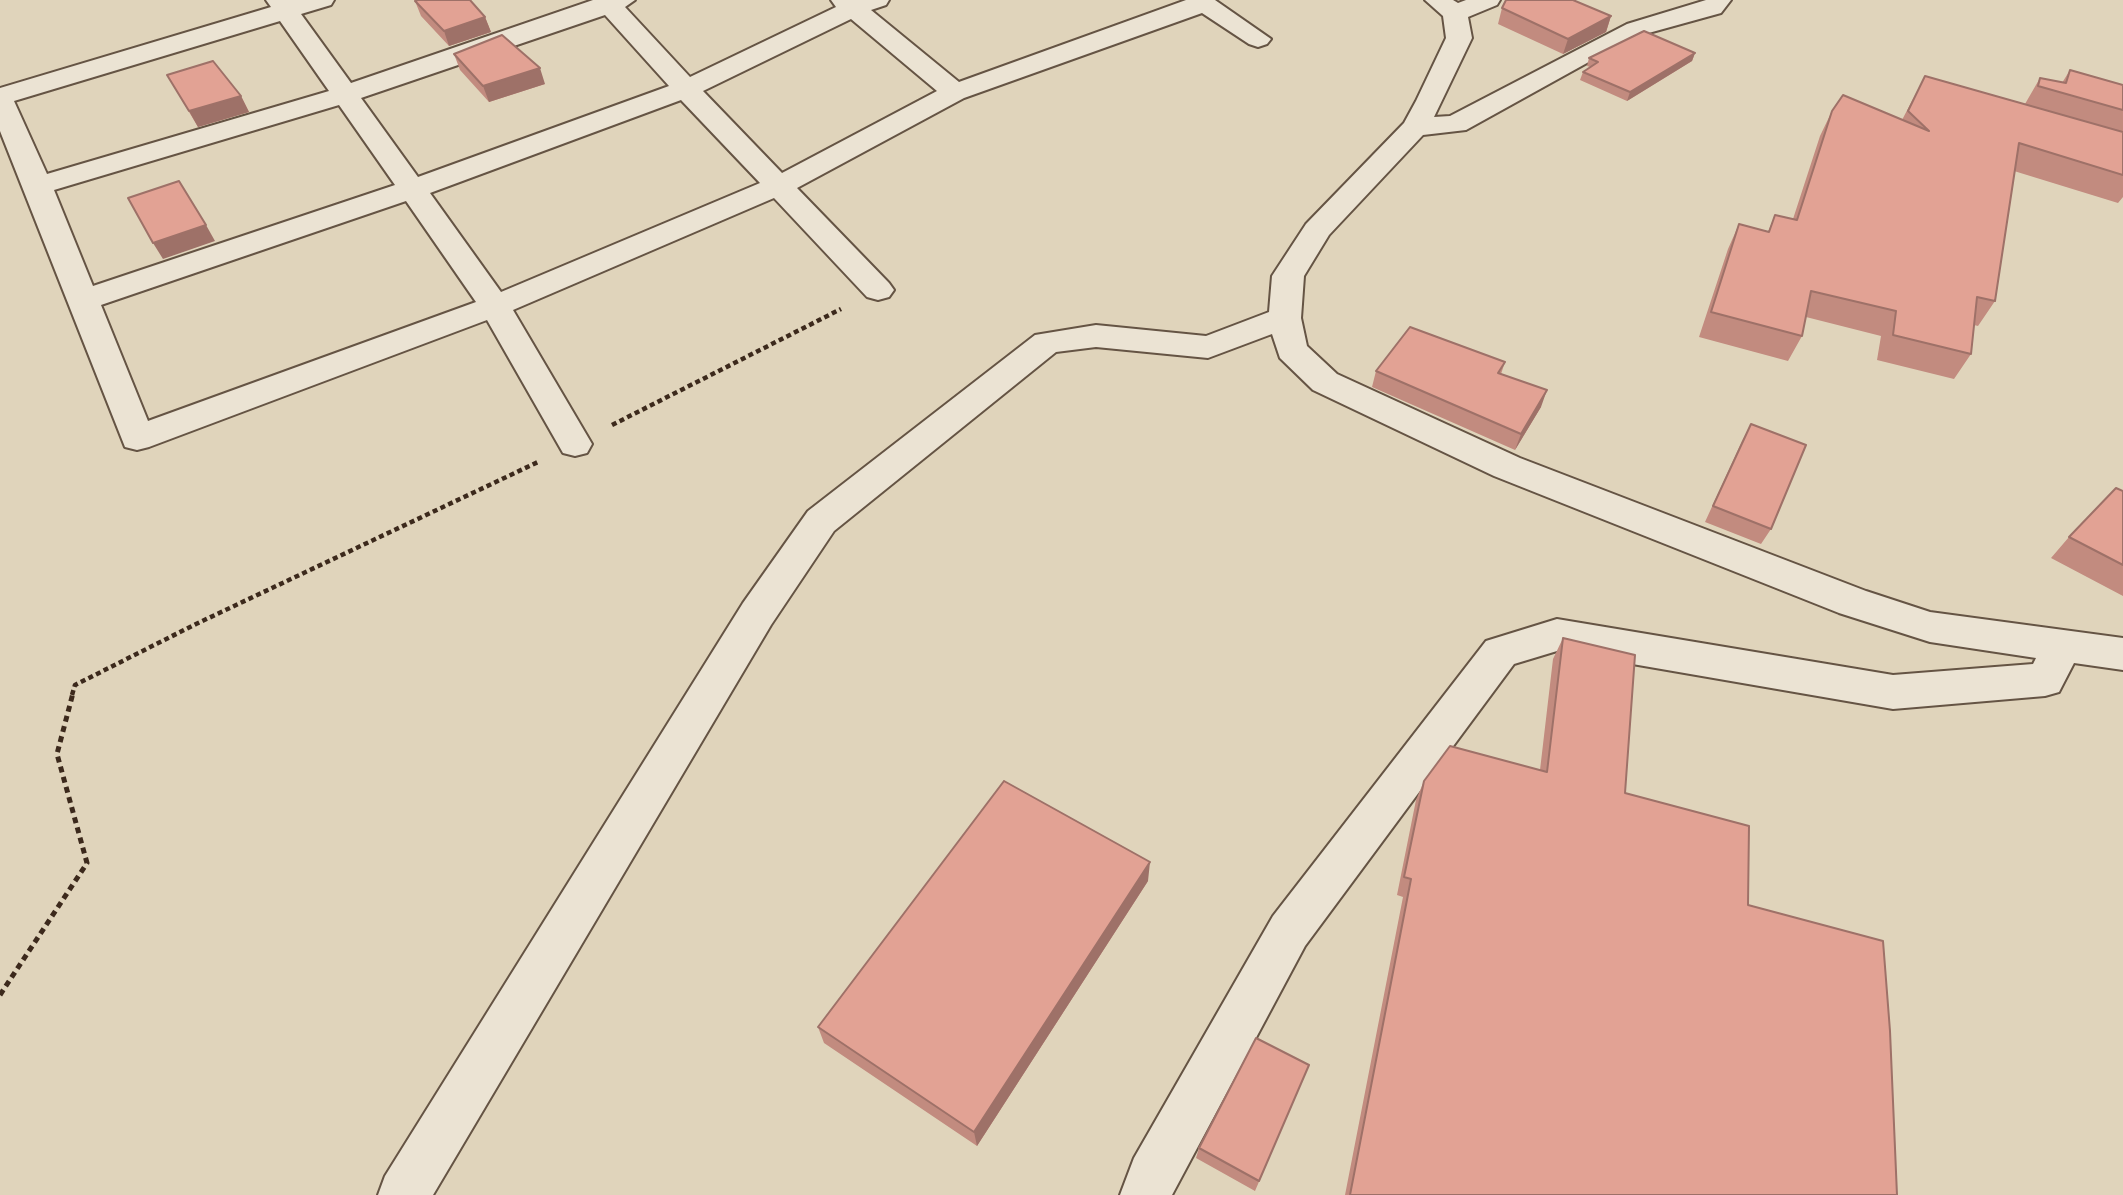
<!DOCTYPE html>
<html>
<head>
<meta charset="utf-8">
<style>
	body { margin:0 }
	canvas { display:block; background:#e0d4bb }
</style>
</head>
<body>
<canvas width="2123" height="1195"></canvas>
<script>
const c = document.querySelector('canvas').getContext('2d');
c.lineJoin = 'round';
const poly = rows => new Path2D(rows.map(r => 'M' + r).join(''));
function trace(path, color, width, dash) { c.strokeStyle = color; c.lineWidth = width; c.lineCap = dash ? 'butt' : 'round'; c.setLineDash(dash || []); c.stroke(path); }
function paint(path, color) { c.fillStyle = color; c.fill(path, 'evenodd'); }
const minor = poly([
	[266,0,334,0,331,5,301,14,351,83,593,0,635,0,625,7,690,77,836,7,831,0,889,0,886,5,871,10,959,82,1186,0,1215,0,1271,39,1267,44,1258,47,1249,44,1202,13,964,98,797,188,889,283,894,290,889,297,878,300,867,297,774,198,513,310,592,444,587,453,575,456,563,453,487,320,149,447,137,450,125,447,0,131,0,88,271,7,266,0],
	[605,15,669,86,418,177,361,98,605,15],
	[851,19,937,91,782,173,703,91,851,19],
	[280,21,329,91,47,174,14,101,280,21],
	[681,100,760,183,501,292,430,193,681,100],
	[339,105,395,185,93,286,54,190,339,105],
	[406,201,476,302,148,421,101,305,406,201],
	[1425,0,1453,0,1458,3,1466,0,1500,0,1497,5,1468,17,1472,38,1434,117,1450,116,1627,24,1706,0,1731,0,1721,13,1645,34,1614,48,1466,130,1423,135,1329,235,1304,276,1301,318,1307,346,1337,374,1520,458,1866,591,1930,612,2123,638,2123,670,2074,663,2059,692,2045,696,1893,709,1557,651,1514,664,1305,946,1172,1195,1120,1195,1134,1158,1273,916,1486,641,1557,619,1893,675,2033,664,2036,658,1930,642,1839,613,1494,476,1313,390,1280,358,1272,334,1208,358,1096,347,1056,352,834,531,771,625,433,1195,378,1195,385,1176,743,603,808,511,1035,335,1096,325,1206,336,1269,312,1272,276,1306,224,1404,123,1416,101,1446,38,1443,16,1425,0]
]);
trace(minor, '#655444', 4);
trace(poly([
	[612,425,841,309],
	[72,695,75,685,196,624,538,462]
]), '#3c291c', 4.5, [5, 3.5]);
trace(poly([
	[0,995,87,863,57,754,73,693]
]), '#3c291c', 5, [6, 4.5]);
paint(minor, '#ebe3d3');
paint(poly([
	[415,1,485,17,491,32,449,46,421,16],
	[1502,8,1611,16,1606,32,1563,54,1498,24],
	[1695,53,1692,61,1627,101,1580,80,1583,72,1590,67,1587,66,1589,58],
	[454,54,545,84,489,102,460,70],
	[2070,70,2123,85,2123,197,2118,203,2014,171,1995,301,1978,326,1974,325,1971,354,1954,379,1877,360,1881,336,1806,317,1802,336,1788,361,1699,337,1728,249,1739,224,1768,232,1775,215,1793,219,1820,136,1832,111,1902,120,1925,76,2025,104,2040,78,2062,83],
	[167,75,241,96,249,112,198,127],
	[1505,362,1501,374,1541,407,1515,450,1372,387,1376,371],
	[1751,424,1771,529,1761,544,1705,522,1742,441],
	[2123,491,2123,596,2051,558,2069,537],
	[1563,638,1625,793,1748,905,1897,1195,1345,1195,1403,897,1397,895,1416,800,1424,781,1540,770,1553,659],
	[1148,881,977,1146,824,1043,818,1027],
	[1309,1065,1255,1191,1196,1158,1199,1148]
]), '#c28b7f');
paint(poly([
	[1611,16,1606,32,1563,54,1568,39],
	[485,17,491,32,449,46,444,31],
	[1695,53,1692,61,1627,101,1630,92],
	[540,68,545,84,489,102,483,86],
	[241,96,249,112,198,127,189,111],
	[206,225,215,241,163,259,153,243],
	[1547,390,1541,407,1515,450,1521,434],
	[1150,862,1148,881,977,1146,974,1132]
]), '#9e7168');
const building = poly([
	[418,0,470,0,485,17,444,31,415,1,418,0],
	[1506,0,1573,0,1611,16,1568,39,1502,8,1506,0],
	[1644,31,1695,53,1630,92,1583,72,1598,62,1589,58,1644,31],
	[502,35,540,68,483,86,454,54,502,35],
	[213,61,241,96,189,111,167,75,213,61],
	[2070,70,2123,85,2123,110,2038,86,2040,78,2066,83,2070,70],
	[1925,76,2123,132,2123,175,2019,143,1995,301,1977,297,1971,354,1893,335,1896,311,1811,291,1802,336,1711,312,1739,224,1769,232,1775,215,1797,220,1832,111,1843,95,1929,131,1908,111,1925,76],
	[179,181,206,225,153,243,128,198,179,181],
	[1410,327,1505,362,1498,373,1547,390,1521,434,1376,371,1410,327],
	[1751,424,1806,445,1771,529,1713,506,1751,424],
	[2116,488,2123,491,2123,565,2069,537,2116,488],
	[1563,638,1635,655,1625,793,1749,826,1748,905,1883,941,1890,1031,1897,1195,1350,1195,1411,879,1404,877,1424,781,1450,746,1547,772,1563,638],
	[1004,781,1150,862,974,1132,818,1027,1004,781],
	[1256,1038,1309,1065,1259,1181,1199,1148,1256,1038]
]);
paint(building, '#e2a294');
trace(building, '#9e7168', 2);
</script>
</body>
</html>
